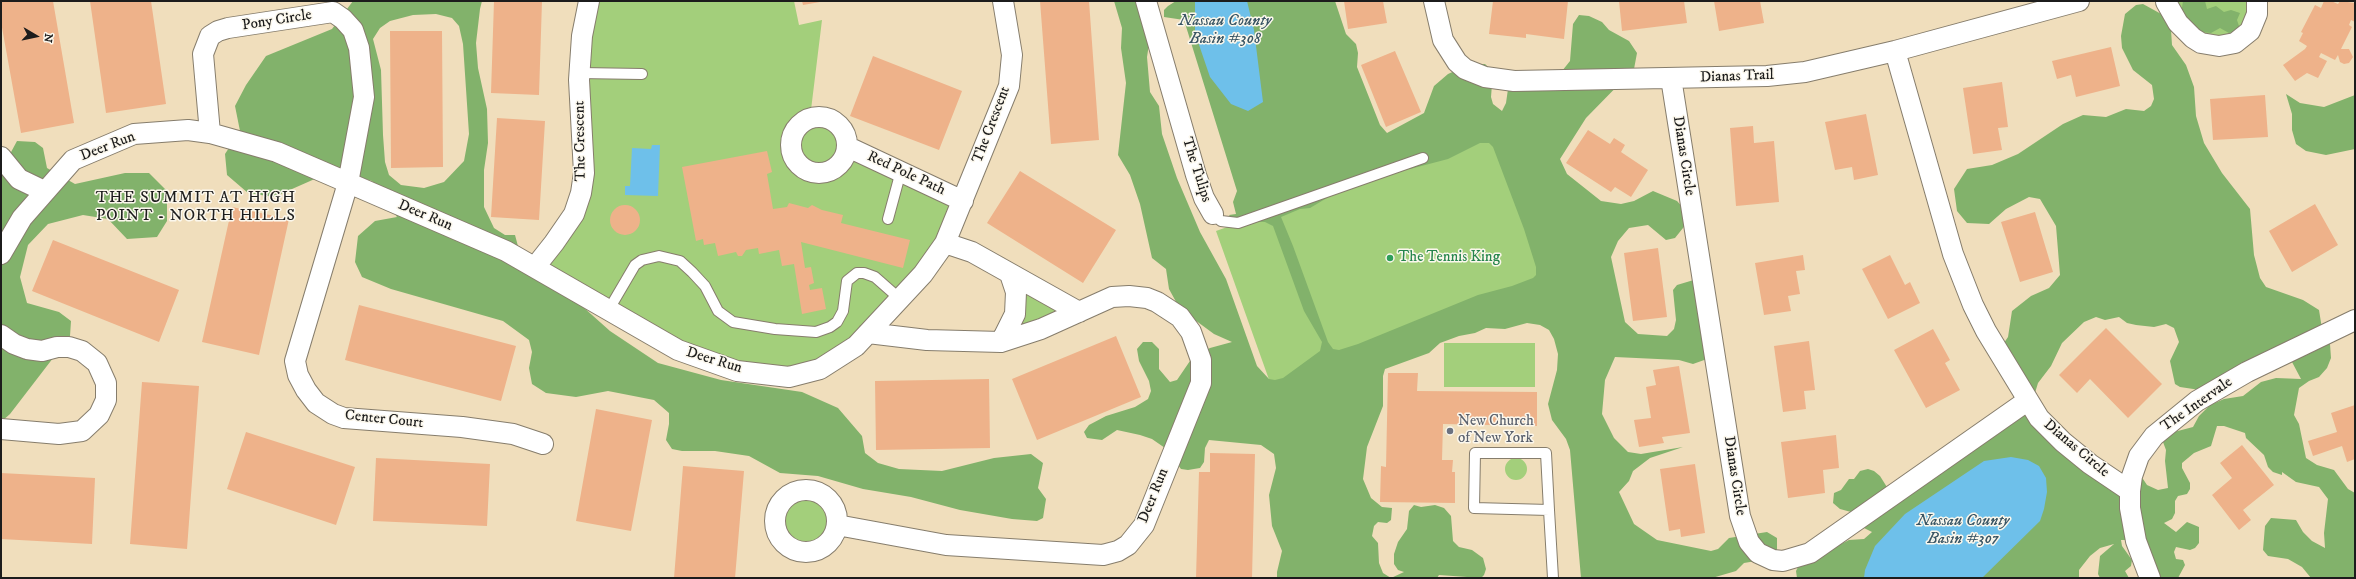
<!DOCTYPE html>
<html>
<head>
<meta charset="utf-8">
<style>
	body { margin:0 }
	#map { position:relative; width:2356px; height:579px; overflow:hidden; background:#f0debc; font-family:"IM FELL DW Pica",serif }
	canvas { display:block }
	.frame { position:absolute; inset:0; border:2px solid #1c1c1c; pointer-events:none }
	.north { position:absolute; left:16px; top:16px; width:40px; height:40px; -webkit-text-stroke:3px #fbf7ec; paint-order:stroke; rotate:99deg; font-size:11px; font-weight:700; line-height:16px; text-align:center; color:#1c1c1c }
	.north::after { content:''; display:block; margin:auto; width:14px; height:18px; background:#1c1c1c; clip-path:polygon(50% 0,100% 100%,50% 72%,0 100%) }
</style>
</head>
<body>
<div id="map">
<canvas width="2356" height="579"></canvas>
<div class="frame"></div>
<div class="north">N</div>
</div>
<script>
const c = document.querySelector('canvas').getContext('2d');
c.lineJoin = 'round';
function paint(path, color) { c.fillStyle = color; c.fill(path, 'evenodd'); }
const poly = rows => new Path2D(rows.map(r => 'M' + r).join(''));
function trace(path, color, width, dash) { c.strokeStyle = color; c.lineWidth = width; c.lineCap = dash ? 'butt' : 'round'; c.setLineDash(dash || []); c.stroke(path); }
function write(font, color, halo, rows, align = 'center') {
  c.font = font + ' "IM FELL DW Pica",serif'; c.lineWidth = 3; c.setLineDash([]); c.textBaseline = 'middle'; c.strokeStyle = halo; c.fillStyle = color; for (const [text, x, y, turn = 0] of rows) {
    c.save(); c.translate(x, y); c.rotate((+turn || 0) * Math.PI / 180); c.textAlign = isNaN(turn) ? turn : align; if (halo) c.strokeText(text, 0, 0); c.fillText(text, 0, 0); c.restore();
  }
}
paint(poly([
	[589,1,794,1,799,25,822,20,810,118,826,117,835,121,842,128,848,147,963,201,945,243,820,369,737,371,535,267,574,214],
	[2167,1,2257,1,2255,22,2210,45],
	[1507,127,1563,284,1272,388,1216,231],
	[1014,285,1079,312,1041,329,1011,325],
	[1444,343,1535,343,1535,387,1444,387],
	'1505 469a11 11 0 1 1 22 0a11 11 0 1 1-22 0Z',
	'775 521a31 31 0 1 1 62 0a31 31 0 1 1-62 0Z'
]), '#a3cf7b');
paint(poly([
	[353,1,482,1,480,9,476,43,478,68,487,109,488,143,484,170,484,207,494,228,505,235,515,235,519,250,610,331,658,363,721,380,802,392,838,408,862,436,865,453,878,463,899,469,942,471,994,458,1031,454,1043,463,1038,488,1046,499,1043,518,1037,521,1012,519,960,510,911,497,863,489,818,476,780,473,749,456,715,451,682,451,672,449,666,440,669,424,669,413,654,400,608,391,576,397,546,393,532,384,529,368,532,352,529,340,503,321,391,289,362,277,355,262,358,236,375,221,397,217,372,181,335,170,274,197,248,193,227,175,225,154,240,131,235,106,246,85,266,56,332,29],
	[436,14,452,18,459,26,463,44,469,134,464,161,444,182,424,188,401,185,389,175,385,162,383,135,381,70,373,39,380,28,390,21,413,15],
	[1114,1,1140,1,1149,44,1147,57,1150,92,1159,106,1162,134,1177,178,1200,232,1226,279,1257,366,1269,379,1275,380,1283,378,1320,351,1322,342,1304,311,1273,226,1265,222,1243,221,1231,218,1229,215,1236,214,1233,202,1237,191,1184,20,1164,17,1164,10,1168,6,1176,1,1335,1,1346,34,1356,44,1358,53,1357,67,1380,125,1387,133,1424,113,1434,86,1448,74,1468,65,1485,64,1493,72,1491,97,1493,104,1502,111,1506,103,1508,89,1549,70,1562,71,1570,61,1573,24,1579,15,1589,16,1602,22,1609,30,1629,41,1637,53,1634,69,1586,118,1560,159,1567,174,1601,201,1621,204,1634,201,1653,191,1677,201,1686,211,1687,223,1675,238,1666,240,1648,225,1629,228,1618,241,1611,257,1625,322,1638,334,1667,336,1674,329,1676,320,1673,290,1677,285,1697,279,1707,359,1693,364,1679,360,1615,357,1605,380,1602,414,1614,438,1628,452,1641,454,1683,447,1650,458,1633,471,1629,481,1619,492,1634,524,1657,540,1711,551,1718,549,1729,538,1767,532,1777,538,1777,553,1762,560,1744,563,1736,571,1712,578,1581,578,1570,450,1566,439,1552,420,1548,404,1557,370,1558,354,1554,339,1549,330,1540,325,1527,323,1505,329,1486,328,1475,333,1459,336,1440,343,1429,353,1385,369,1383,376,1383,406,1367,447,1363,479,1371,498,1382,507,1392,508,1391,520,1387,523,1378,522,1374,526,1372,536,1378,543,1379,563,1383,573,1391,578,1404,572,1398,570,1394,564,1394,554,1398,542,1407,529,1409,511,1414,505,1421,507,1435,505,1444,508,1451,516,1453,541,1459,547,1472,550,1483,558,1486,569,1484,575,1481,578,1439,575,1437,578,1277,578,1277,572,1282,551,1272,526,1269,495,1276,468,1274,454,1261,445,1209,440,1205,448,1204,462,1200,468,1188,470,1181,469,1165,448,1152,439,1140,435,1117,430,1102,440,1087,438,1084,432,1089,425,1106,416,1135,407,1148,399,1151,391,1149,381,1139,361,1137,349,1143,342,1152,342,1159,349,1159,369,1170,382,1177,380,1192,358,1210,348,1232,342,1214,334,1180,309,1169,289,1166,269,1152,258,1140,204,1130,175,1118,155,1126,83,1121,48,1122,28],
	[1480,143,1489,143,1493,147,1524,229,1536,267,1536,275,1533,278,1512,286,1478,295,1358,344,1339,350,1333,349,1328,342,1293,246,1281,217,1300,209,1310,208,1332,195,1404,168,1410,169,1448,159],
	[2183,1,2205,1,2207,9,2216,6,2224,12,2231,10,2240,13,2237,20,2239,26,2238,31,2229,33,2220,28,2211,33,2201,32,2181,14],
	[2143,4,2163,15,2171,30,2172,45,2186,65,2194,87,2196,116,2204,143,2222,173,2250,209,2254,255,2260,278,2266,287,2303,300,2319,310,2323,335,2330,344,2331,358,2327,368,2319,377,2309,381,2299,388,2294,415,2299,424,2306,458,2317,465,2334,470,2348,489,2355,493,2355,578,2311,578,2302,567,2288,559,2268,556,2263,550,2265,526,2271,518,2296,520,2303,532,2312,541,2325,548,2324,533,2328,499,2319,487,2296,482,2282,472,2282,475,2273,472,2268,467,2264,455,2246,438,2245,433,2224,426,2217,426,2211,446,2194,453,2182,463,2182,468,2190,483,2190,489,2187,494,2178,496,2175,501,2175,513,2172,519,2164,523,2176,532,2187,522,2199,527,2199,543,2195,548,2190,550,2176,547,2174,552,2176,559,2183,560,2185,565,2178,578,2144,578,2131,541,2125,540,2121,540,2122,546,2132,560,2131,566,2125,571,2129,578,2100,578,2098,574,2100,556,2114,544,2100,548,2090,556,2079,570,2079,578,1797,578,1796,571,1807,549,1837,546,1849,540,1864,539,1872,532,1864,528,1851,512,1840,509,1833,503,1834,493,1841,490,1849,479,1854,479,1860,471,1868,469,1874,471,1880,476,1890,492,2015,401,2009,384,1999,372,1995,356,2008,337,2012,311,2031,296,2049,288,2060,275,2056,226,2040,199,2029,197,2006,209,1989,224,1967,223,1957,211,1954,189,1967,169,1992,165,2018,154,2063,124,2083,115,2106,117,2126,109,2144,111,2151,106,2154,99,2152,85,2133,70,2122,48,2121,36,2125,14,2136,5],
	[2096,317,2105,320,2119,317,2127,323,2136,325,2154,327,2166,324,2174,328,2179,342,2170,361,2175,384,2180,387,2200,390,2274,358,2292,362,2301,379,2276,378,2261,382,2243,396,2224,399,2210,405,2199,416,2193,427,2174,432,2165,436,2163,442,2166,450,2165,461,2168,488,2158,490,2147,485,2141,476,2113,476,2031,406,2038,383,2051,366,2062,343,2084,322],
	[2286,94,2300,103,2324,107,2355,95,2355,149,2326,155,2306,151,2296,144,2292,130,2292,114],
	[17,141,35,142,43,148,47,168,75,184,125,173,149,173,167,191,167,221,157,237,127,239,108,219,83,215,48,224,28,245,20,277,27,303,59,312,71,321,70,336,10,414,1,422,1,148,10,154]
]), '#82b26b');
paint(poly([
	[1195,1,1247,1,1254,30,1263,102,1248,111,1231,104,1210,77,1195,33],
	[652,145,660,145,658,196,625,195,625,186,630,186,632,148,651,149],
	[2011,457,2028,460,2039,466,2046,478,2047,492,2044,509,2040,521,1982,578,1864,578,1865,570,1875,546,1905,514,1984,461]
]), '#6ec0ea');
paint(poly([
	[1,1,53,1,74,123,21,133,1,22],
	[90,1,151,1,166,104,106,113],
	[494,1,542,1,539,95,491,93],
	[802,1,820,1,820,2,803,5],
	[1040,1,1089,1,1099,140,1051,144],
	[1344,1,1383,1,1387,23,1348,29],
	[1493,1,1568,1,1564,39,1526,34,1526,38,1489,34],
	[1619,1,1684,1,1687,23,1622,31],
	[1714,1,1760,1,1764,23,1719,31],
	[2324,1,2331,1,2338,4,2340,1,2355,3,2355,22,2351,20,2349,25,2352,27,2341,49,2349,49,2353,57,2349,63,2344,64,2340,62,2338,55,2335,60,2321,53,2319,57,2327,61,2318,78,2307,73,2295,81,2283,65,2305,49,2307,46,2299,41,2303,33,2301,32,2315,5,2321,8],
	[390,31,442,31,443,167,391,168],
	[2111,47,2120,86,2076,97,2071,75,2057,79,2052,61],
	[1395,51,1421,112,1386,127,1361,65],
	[873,56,962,91,939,150,850,116],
	[2002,82,2008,127,1998,128,2002,150,1973,154,1963,88],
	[2265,95,2268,137,2213,140,2210,99],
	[1866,114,1878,175,1854,180,1852,167,1835,170,1825,122],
	[497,118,545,121,539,220,491,217],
	[1753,126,1754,143,1774,141,1779,202,1736,206,1730,128],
	[1588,130,1610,144,1614,138,1625,145,1621,152,1648,170,1631,197,1615,187,1611,192,1566,163],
	[767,151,772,172,767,174,773,209,787,207,789,203,808,208,812,205,822,210,843,215,841,223,910,240,903,268,801,242,805,268,811,267,814,283,809,285,810,290,822,288,826,309,802,314,794,264,782,266,779,250,759,254,758,248,746,250,742,256,738,256,736,252,718,256,715,243,704,245,703,239,696,241,682,167],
	[1020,171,1116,230,1083,283,987,223],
	[2315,204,2338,245,2292,272,2269,231],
	'610 220a15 15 0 1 1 30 0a15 15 0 1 1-30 0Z',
	[232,207,289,219,259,355,202,342],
	[2035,212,2053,272,2020,282,2001,222],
	[53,240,179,290,159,342,32,291],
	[1658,248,1667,317,1633,321,1624,253],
	[1803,255,1805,270,1796,271,1800,294,1788,296,1791,311,1764,315,1755,263],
	[1890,255,1905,285,1910,282,1920,303,1888,319,1862,269],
	[359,305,516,346,501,401,345,360],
	[2106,328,2162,384,2128,418,2090,379,2077,393,2059,375],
	[1933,329,1950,360,1945,363,1960,390,1926,408,1894,350],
	[1116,336,1141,397,1037,440,1012,379],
	[1809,341,1815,390,1804,391,1806,409,1783,412,1774,346],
	[1679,366,1690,433,1662,437,1664,443,1639,447,1634,420,1651,418,1646,387,1656,385,1653,370],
	[1388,373,1418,373,1417,391,1537,392,1537,426,1443,424,1442,460,1453,460,1452,472,1455,472,1455,503,1380,502,1381,466,1386,467],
	[989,379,990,448,876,450,875,381],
	[142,382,199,386,187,549,130,544],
	[2355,405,2355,459,2347,462,2342,446,2313,456,2308,441,2337,432,2331,413],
	[596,409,652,420,631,531,576,521],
	[246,432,355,467,336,525,227,489],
	[1836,435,1839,468,1823,470,1825,493,1788,498,1781,442],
	[2242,445,2274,485,2243,510,2251,520,2239,530,2212,495,2232,478,2220,463],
	[1210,453,1255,454,1252,578,1196,578,1199,472,1210,472],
	[376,458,490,464,487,526,373,521],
	[1695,464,1705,533,1681,537,1680,529,1669,531,1660,469],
	[683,466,744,471,735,578,674,578],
	[1,473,95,478,92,544,1,539]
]), '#eeb28a');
const lane = poly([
	[580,73,642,74],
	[1213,214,1221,221,1238,223,1423,158],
	[888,219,901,171],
	[608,311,635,265,642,260,659,256,680,261,692,272,705,286,718,311,733,322,775,329,816,332,830,327,837,322,843,311,847,281,857,273,864,273,875,277,900,299],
	[1549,510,1474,508,1475,453,1546,453,1549,510,1553,578]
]);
const street = poly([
	[1146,1,1196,175,1204,198,1213,214],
	[1434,1,1443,40,1457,62,1465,69,1485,77,1514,81,1767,76,1805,72,1895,51,2079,1],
	[2166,2,2178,23,2193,38,2201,43,2219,46,2235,43,2250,31,2257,14,2257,1],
	[1895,51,1953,254,1973,305,1986,331,2039,418,2063,442,2090,464,2130,491],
	[1671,78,1740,516,1749,542,1758,553,1773,560,1783,561,1810,553,2027,401],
	'791 145a28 28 0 1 1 56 0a28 28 0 1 1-56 0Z',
	[210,133,203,54,210,36,218,31,228,28,333,12,343,19,353,30,359,48,364,97,348,183,295,361,298,375,306,390,316,403,333,414,344,418,462,427,513,434,543,444],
	[848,147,963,201],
	[1,157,19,179,44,191],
	[945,243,972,252,1079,312],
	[1,254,22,218,73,160,134,134,188,130,210,133,277,152,506,251,678,350,737,371,789,377,820,369,856,346,923,274,945,243,1009,86,1012,55,1003,1],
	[535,267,554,243,574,214,581,193,584,173,579,80,582,36,589,1],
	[1,335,14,344,27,349,42,351,57,347,69,347,82,351,97,363,106,383,106,400,99,415,82,431,59,434,1,429],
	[1001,342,1015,314,1016,292,1010,274],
	'775 521a31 31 0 1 1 62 0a31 31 0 1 1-62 0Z',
	[837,525,946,545,1103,555,1118,551,1128,545,1144,525,1201,383,1201,360,1191,332,1180,317,1157,302,1147,298,1129,296,1112,297,1041,329,1001,342,927,340,868,333],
	[2150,578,2136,541,2130,508,2130,491,2132,476,2139,456,2154,436,2197,401,2247,372,2355,320]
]);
trace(lane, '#867d6c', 12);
trace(street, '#867d6c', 22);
trace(lane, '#fff', 10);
trace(street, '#fff', 20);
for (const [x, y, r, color] of [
	[1390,258,4,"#2e9e5b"],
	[1450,431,4,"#6b7280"]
]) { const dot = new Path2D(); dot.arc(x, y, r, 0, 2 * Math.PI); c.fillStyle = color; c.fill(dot); trace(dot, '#fbf7ec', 1.5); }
write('15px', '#1c1c1c', '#fbf7ec', [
	["Pony Circle",277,21,-9],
	["Dianas Trail",1737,77,-2],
	["The Crescent",992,125,-69],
	["The Crescent",581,141,-91],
	["Deer Run",108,147,-21],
	["Dianas Circle",1683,156,81],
	["The Tulips",1196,170,72],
	["Red Pole Path",906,174,25],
	["Deer Run",425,216,23],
	["Deer Run",714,361,17],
	["The Intervale",2197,405,-35],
	["Center Court",384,420,6],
	["Dianas Circle",2076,449,40],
	["Dianas Circle",1734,476,81],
	["Deer Run",1154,496,-68]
]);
write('15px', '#27864d', '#fbf7ec', [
	["The Tennis King",1398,258]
], 'left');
write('15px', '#5b616d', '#fbf7ec', [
	["New Church",1458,422],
	["of New York",1458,439]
], 'left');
write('italic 16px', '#395564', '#fbf7ec', [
	["Nassau County",1225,22],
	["Basin #308",1225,40],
	["Nassau County",1963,522],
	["Basin #307",1963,540]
]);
c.letterSpacing = '1px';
write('16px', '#1c1c1c', '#fbf7ec', [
	["THE SUMMIT AT HIGH",196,199],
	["POINT - NORTH HILLS",196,217]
]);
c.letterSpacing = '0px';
</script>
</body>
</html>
